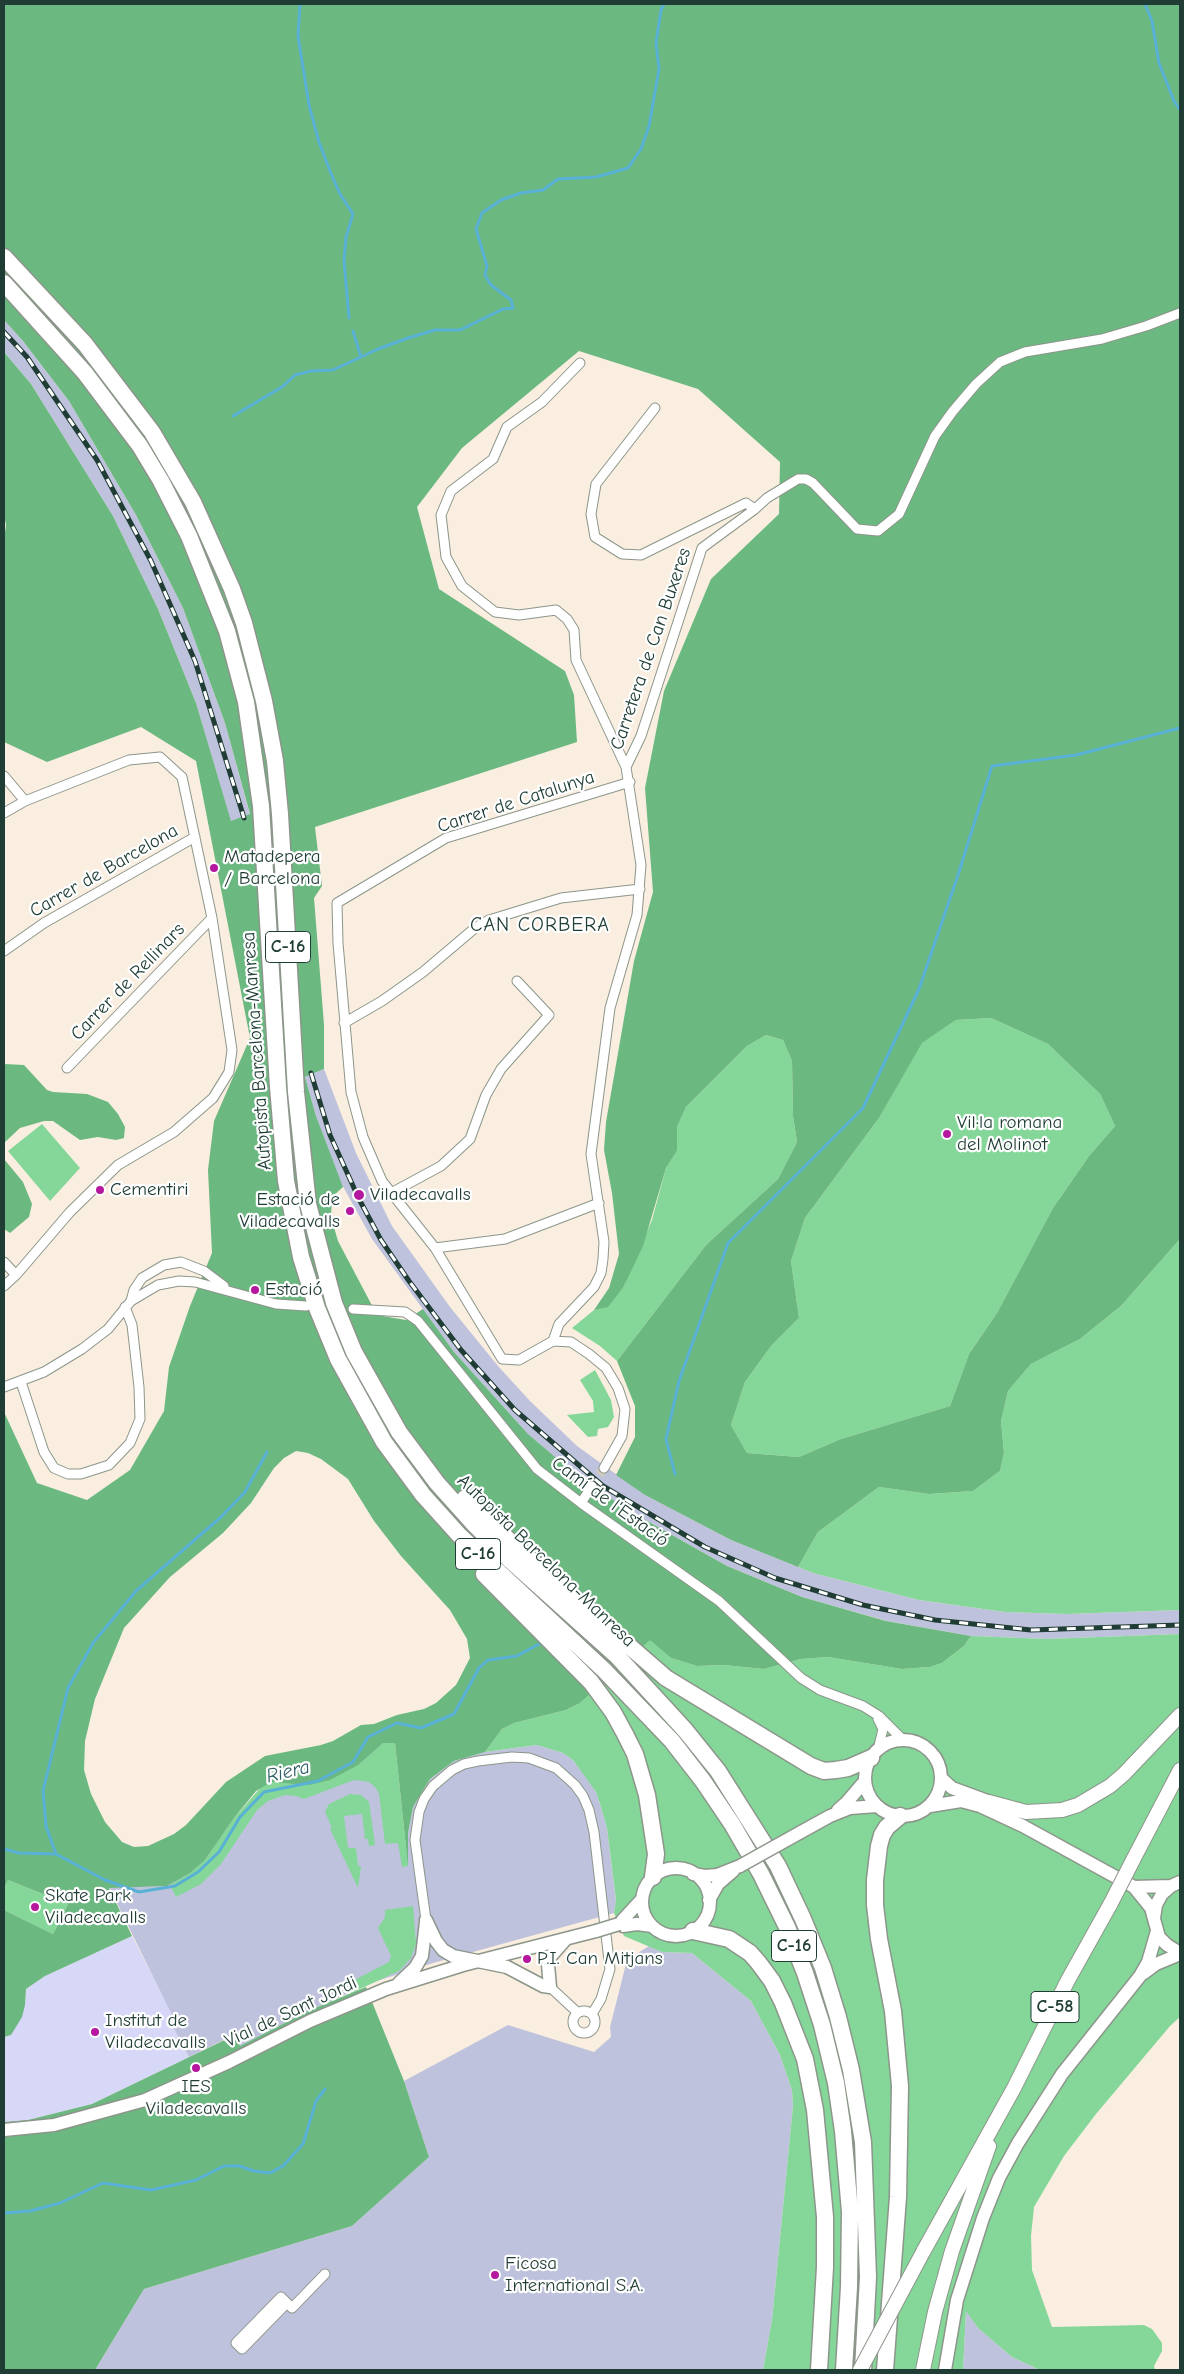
<!DOCTYPE html>
<html>
<head>
<meta charset="utf-8">
<style>
	body { margin:0 }
	#map { position:relative; width:1184px; height:2374px; overflow:hidden; background:#f9eedf; font-family:"Comic Neue",sans-serif }
	canvas { display:block }
	.frame { position:absolute; inset:0; border:5px solid #1f3d34; pointer-events:none }
</style>
</head>
<body>
<div id="map">
<canvas width="1184" height="2374"></canvas>
<div class="frame"></div>
</div>
<script>
const c = document.querySelector('canvas').getContext('2d');
c.lineJoin = 'round';
function paint(path, color) { c.fillStyle = color; c.fill(path, 'evenodd'); }
const poly = rows => new Path2D(rows.map(r => 'M' + r).join(''));
function trace(path, color, width, dash) { c.strokeStyle = color; c.lineWidth = width; c.lineCap = dash ? 'butt' : 'round'; c.setLineDash(dash || []); c.stroke(path); }
function write(font, color, halo, rows, align = 'center') {
  c.font = font + ' "Comic Neue",sans-serif'; c.lineWidth = 4.5; c.setLineDash([]); c.textBaseline = 'middle'; c.strokeStyle = halo; c.fillStyle = color; for (const [text, x, y, turn = 0] of rows) {
    c.save(); c.translate(x, y); c.rotate((+turn || 0) * Math.PI / 180); c.textAlign = isNaN(turn) ? turn : align; if (halo) c.strokeText(text, 0, 0); c.fillText(text, 0, 0); c.restore();
  }
}
paint(poly([
	[132,1936,176,2021,172,2024,189,2057,92,2104,28,2120,4,2122,4,2037,11,2035,25,2005,26,1989,45,1976]
]), '#d7d7f8');
paint(poly([
	[4,320,23,341,69,401,136,515,183,608,225,723,250,815,231,822,196,703,158,609,113,516,31,384,4,352],
	[324,1069,356,1153,392,1226,450,1307,498,1366,530,1401,577,1446,645,1495,731,1540,813,1573,919,1600,1005,1612,1067,1614,1180,1610,1180,1634,1047,1639,971,1636,887,1621,802,1597,727,1566,633,1513,580,1478,528,1434,454,1352,372,1239,340,1181,316,1116,305,1077],
	[383,1743,408,1859,408,1833,413,1807,430,1779,454,1761,485,1752,537,1745,563,1753,573,1760,590,1783,596,1792,601,1807,607,1828,616,1901,614,1913,433,1963,377,1981,310,2010,240,2046,234,2035,189,2057,171,2023,175,2021,109,1887,167,1886,205,1860,234,1818],
	[649,1946,662,1952,692,1953,751,2001,780,2055,792,2090,793,2106,772,2320,763,2370,95,2370,144,2289,352,2226,429,2157,404,2081,508,2025,594,2052,611,2037,610,2027,627,1960],
	[966,2310,978,2328,1012,2357,1040,2370,963,2370]
]), '#bfc2dd');
paint(poly([
	[991,1018,1048,1044,1100,1094,1115,1126,1089,1156,1053,1208,997,1313,969,1354,950,1406,841,1439,799,1457,747,1453,731,1425,745,1382,771,1346,799,1318,791,1261,805,1218,879,1118,921,1043,956,1020],
	[766,1035,783,1040,792,1061,793,1116,797,1142,778,1179,706,1245,617,1361,600,1346,572,1328,594,1310,608,1306,623,1288,652,1220,666,1168,677,1151,677,1127,686,1107,747,1046],
	[42,1124,80,1168,50,1201,8,1151],
	[1180,1239,1180,1610,1067,1614,1005,1612,919,1600,813,1573,798,1567,818,1532,879,1487,929,1494,973,1491,1000,1471,1004,1453,1001,1421,1008,1391,1031,1364,1080,1339,1121,1306],
	[595,1370,611,1400,614,1417,608,1427,598,1429,597,1436,588,1437,567,1415,594,1412,593,1401,580,1380],
	[1180,1634,1180,2017,1170,2026,1096,2114,1064,2156,1034,2207,1031,2236,1032,2270,1052,2327,1144,2325,1152,2329,1162,2343,1162,2351,1154,2366,1155,2370,1040,2370,1012,2357,978,2328,966,2311,963,2370,763,2370,772,2320,793,2106,792,2090,780,2055,751,2001,692,1953,662,1952,624,1936,614,1913,616,1900,607,1828,601,1807,596,1792,573,1760,563,1753,537,1745,485,1752,502,1729,514,1723,566,1710,580,1703,650,1639,671,1658,697,1666,723,1665,764,1669,801,1659,828,1657,902,1669,930,1667,942,1663,964,1646,971,1636,1047,1639],
	[383,1743,395,1743,408,1866,402,1867,398,1843,385,1844,379,1794,376,1788,369,1782,354,1780,304,1799,296,1796,285,1795,268,1801,257,1810,221,1864,201,1884,176,1897,170,1885,190,1873,205,1860,234,1818,262,1786,271,1782,284,1783,358,1765],
	[350,1794,361,1795,369,1802,375,1845,369,1846,368,1839,365,1839,362,1814,344,1816,348,1848,356,1848,358,1865,361,1867,358,1888,330,1829,332,1828,325,1812,329,1804],
	[8,1880,68,1904,53,1934,4,1910,4,1889],
	[413,1906,416,1944,411,1958,399,1971,351,1993,347,1984,389,1962,391,1956,378,1928,385,1917,385,1910]
]), '#84d799');
paint(poly([
	[4,4,1180,4,1180,1239,1121,1306,1080,1339,1031,1364,1008,1391,1001,1421,1004,1453,1000,1471,973,1491,929,1494,879,1487,818,1532,798,1567,731,1540,645,1495,616,1475,635,1437,635,1406,617,1361,706,1245,778,1179,797,1142,793,1116,792,1061,783,1040,766,1035,747,1046,686,1107,677,1127,677,1151,666,1168,643,1246,623,1288,608,1307,594,1310,609,1288,619,1254,612,1193,604,1150,606,1122,634,961,653,892,645,788,664,691,711,579,779,514,780,462,698,389,579,351,462,448,417,507,439,589,565,671,574,695,577,742,315,827,322,886,314,898,324,1025,324,1069,305,1077,316,1116,343,1187,332,1197,331,1217,338,1241,377,1315,406,1320,423,1309,454,1352,528,1434,580,1478,633,1513,727,1566,802,1597,886,1621,971,1636,964,1646,942,1663,930,1667,902,1669,828,1657,801,1659,764,1669,723,1665,697,1666,671,1658,650,1640,580,1703,566,1710,514,1723,502,1729,485,1752,454,1761,430,1779,413,1807,408,1833,408,1866,395,1743,383,1743,358,1765,330,1780,309,1785,271,1782,256,1791,234,1818,205,1860,190,1873,167,1886,109,1888,132,1936,45,1976,26,1989,25,2005,22,2017,11,2035,4,2037,4,1910,53,1934,68,1904,8,1880,4,1889,4,1412,37,1483,87,1500,130,1470,164,1411,169,1367,190,1306,212,1253,208,1170,214,1121,250,1038,196,761,141,727,47,762,4,742,4,540,6,525,4,515,4,352,31,384,113,516,158,609,196,703,231,821,250,814,225,723,183,608,136,515,69,401,23,341,4,320],
	[991,1018,1048,1044,1100,1094,1115,1126,1089,1156,1053,1208,997,1313,969,1354,950,1406,841,1439,799,1457,747,1453,731,1425,745,1382,771,1346,799,1318,791,1261,805,1218,879,1118,922,1043,956,1020],
	[296,1451,308,1453,321,1459,348,1479,374,1521,401,1556,450,1610,467,1639,470,1658,456,1685,436,1703,424,1709,397,1715,374,1724,361,1725,333,1741,321,1745,265,1756,226,1782,186,1825,174,1834,148,1846,134,1847,122,1842,105,1822,91,1794,84,1770,85,1741,95,1699,124,1628,170,1577,223,1533,251,1503,274,1468,284,1458],
	[4,1064,24,1065,47,1090,53,1092,87,1094,108,1102,118,1114,125,1127,124,1138,116,1140,98,1137,80,1140,53,1121,44,1121,20,1128,4,1143],
	[4,1159,23,1182,32,1204,29,1217,10,1233,4,1229],
	[366,1987,404,2081,429,2157,352,2226,144,2289,95,2370,4,2370,4,2122,28,2120,92,2104,235,2035,240,2046,310,2010]
]), '#6bb881');
trace(poly([
	[300,4,298,36,309,105,319,142,330,171,340,194,353,214,346,237,344,261,349,318],
	[1145,4,1152,21,1159,63,1174,101,1180,110],
	[353,331,361,357],
	[233,416,282,387,295,375,311,371,333,370,378,349,408,338,435,330,460,330,503,309,513,308,511,300,491,285,485,275,487,266,476,229,482,213,501,200,521,193,543,190,558,179,596,177,628,168,641,149,649,126,659,69,656,43,661,10,664,4],
	[675,1474,666,1439,679,1381,728,1243,863,1108,919,989,958,875,992,766,1076,755,1180,728],
	[4,1849,19,1853,56,1854,105,1880,139,1892,175,1886,198,1872,219,1852,240,1817,264,1792,318,1781,353,1762,368,1737,397,1723,421,1728,454,1714,479,1668,488,1660,517,1656,541,1643],
	[56,1854,46,1826,43,1791,68,1688,93,1643,136,1591,221,1517,245,1492,267,1452],
	[4,2213,30,2211,60,2203,103,2183,151,2190,196,2180,224,2166,239,2166,254,2171,270,2173,283,2166,303,2144,316,2101,325,2089]
]), '#58b1d5', 3);
trace(poly([
	[592,1486,604,1468]
]), '#cdcbbd', 9, [9, 4.5]);
const street = poly([
	[655,408,596,484,591,514,595,537,622,554,641,555,746,503,755,509],
	[626,767,641,736,702,548,755,509,767,498,798,479,806,479,813,483,857,529,878,531,899,514,935,436,953,411,976,384,1000,362,1025,352,1102,339,1146,326,1180,313],
	[4,776,25,801],
	[4,813,25,801,129,760,160,757,182,777,212,918,232,1050,229,1072,213,1098,174,1132,118,1165,70,1212,16,1275,4,1286],
	[4,951,44,923,195,837],
	[344,1023,382,1001,423,972,475,928,489,920,561,898,640,889],
	[67,1068,212,918],
	[391,1193,441,1166,470,1139,486,1095,501,1069,549,1015,517,981],
	[435,1248,505,1239,599,1203],
	[4,1262,16,1275],
	[131,1301,134,1290,142,1278,164,1265,181,1262,204,1271,224,1286],
	[353,1309,405,1312,418,1321,537,1469,581,1503,719,1601,801,1678,820,1690,863,1706,879,1716,903,1740],
	[553,1341,559,1324,594,1287,601,1273,603,1259,604,1242,591,1154,610,1008,637,915,641,865,626,767,576,660,574,630,567,619,556,610,519,615,495,612,462,586,446,557,441,515,451,491,493,459,507,427,542,402,580,363],
	[553,1341,519,1360,502,1359,435,1248,382,1181,363,1137,351,1092,338,943,337,903,446,838,630,782],
	[553,1341,571,1342,589,1354,606,1368,618,1388,625,1409,622,1436,604,1468],
	[21,1382,44,1452,54,1468,68,1474,81,1474,109,1465,130,1443,140,1419,139,1387,132,1325,125,1307],
	[4,1387,44,1372,82,1349,108,1329,131,1301,158,1285,179,1281,195,1282,276,1304,306,1306],
	[581,1503,592,1486],
	[878,1750,883,1729,878,1719],
	[426,1920,415,1840,419,1812,424,1799,433,1786,452,1770,464,1764,478,1761,512,1757,529,1758,556,1768,575,1785,583,1796,589,1810,594,1832,610,1969,601,1999,592,2014],
	[550,1987,578,2013],
	'573 2022a11 11 0 1 1 22 0a11 11 0 1 1-22 0Z',
	[287,2303,242,2349,236,2343,281,2297,292,2308,325,2274]
]);
const secondary = poly([
	'865 1778a38 38 0 1 1 76 0a38 38 0 1 1-76 0Z',
	[941,1778,952,1788,990,1802],
	[930,1806,961,1801,980,1806,1023,1826,1134,1887,1151,1908,1159,1937,1167,1945,1180,1953],
	[838,1810,847,1802,865,1781],
	[801,1832,830,1816,850,1808,877,1806],
	'642 1902a34 34 0 1 1 68 0a34 34 0 1 1-68 0Z',
	[693,1874,705,1876,717,1875,740,1866],
	[1134,1887,1171,1886],
	[642,1899,619,1924,623,1926,637,1924,652,1926],
	[709,1900,718,1884,733,1871],
	[1154,1918,1156,1905,1162,1894,1171,1886,1180,1882],
	[426,1920,436,1941,443,1950,453,1956,507,1967,543,1986,550,1987,548,1965,550,1957,565,1940],
	[1144,1973,1156,1964,1180,1954],
	[399,1983,415,1968,422,1956,426,1922],
	[4,2130,54,2125,145,2100,229,2062,310,2021,386,1989,463,1965,596,1931],
	[945,2370,957,2300,983,2218,999,2178,1018,2143,1062,2074,1140,1976,1148,1962,1157,1931]
]);
const primary = poly([
	[989,1802,1026,1812,1062,1810,1078,1805,1110,1786,1124,1774,1180,1715],
	[1133,1860,1180,1770],
	[923,2252,1014,2088,1068,1980,1111,1903],
	[923,2370,935,2312,952,2251,989,2146]
]);
const highway = poly([
	[4,257,85,344,152,432,193,502,232,589,244,623,264,701,275,761,280,814,296,1092,308,1204,334,1303,354,1352,399,1432,437,1483,472,1522,510,1560,617,1656,685,1730,718,1771,778,1866,803,1919,823,1968,838,2017,851,2070,863,2142,868,2277,863,2370],
	[4,283,85,373,140,446,161,481,189,536,227,631,246,702,261,806,278,1087,286,1181,301,1257,317,1308,338,1359,384,1442,423,1495,459,1535,604,1670,672,1741,703,1781,732,1824,761,1874,787,1927,805,1973,822,2025,836,2083,843,2131,850,2212,849,2287,844,2370],
	[465,1498,521,1552,666,1678,811,1766,824,1771,836,1770,848,1768,871,1758],
	[484,1574,591,1682,613,1712,625,1734,635,1754,647,1795,656,1854,653,1877],
	[693,1931,729,1939,750,1953,758,1962,772,1981,783,2003,805,2059,815,2110,825,2217,825,2267,819,2370],
	[885,2370,898,2197,900,2086,893,2011,879,1939,875,1905,875,1880,879,1846,882,1835,887,1827,900,1816]
]);
trace(street, '#8c968a', 11);
trace(secondary, '#8c968a', 15);
trace(primary, '#8c968a', 16);
trace(highway, '#8c968a', 19);
trace(street, '#fff', 9);
trace(secondary, '#fff', 12);
trace(primary, '#fff', 14);
trace(highway, '#fff', 16);
const rail = poly([
	[4,332,27,357,97,460,151,561,195,661,244,818],
	[311,1073,330,1135,359,1199,381,1240,409,1281,461,1350,515,1410,603,1486,705,1547,775,1578,863,1605,935,1620,1031,1630,1180,1625]
]);
trace(rail, '#1f3d34', 5);
trace(rail, '#fff', 3, [9]);
const secondaryBridge = poly([
	[740,1866,801,1832],
	[596,1931,619,1924]
]);
const primaryBridge = poly([
	[1111,1903,1133,1860],
	[860,2370,923,2252]
]);
trace(secondaryBridge, '#8c968a', 15, []);
trace(primaryBridge, '#8c968a', 16, []);
trace(secondaryBridge, '#fff', 12);
trace(primaryBridge, '#fff', 14);
for (const [x, y, r, color] of [
	[214,868,5,"#b5179e"],
	[947,1134,5,"#b5179e"],
	[100,1190,5,"#b5179e"],
	[359,1195,6,"#b5179e"],
	[350,1211,5,"#b5179e"],
	[255,1290,5,"#b5179e"],
	[35,1907,5,"#b5179e"],
	[527,1959,5,"#b5179e"],
	[95,2032,5,"#b5179e"],
	[196,2068,5,"#b5179e"],
	[495,2275,5,"#b5179e"]
]) { const dot = new Path2D(); dot.arc(x, y, r, 0, 2 * Math.PI); c.fillStyle = color; c.fill(dot); trace(dot, '#fff', 2); }
for (const [x, y, w] of [
	[288,947,45],
	[478,1554,45],
	[794,1946,45],
	[1055,2007,48]
]) { const box = new Path2D(); box.roundRect(x - w / 2, y - 15.5, w, 31, 4); c.fillStyle = '#fff'; c.fill(box); trace(box, '#1f3d34', 1); }
write('bold 18px', '#1f3d34', null, [
	["C-16",288,947],
	["C-16",478,1554],
	["C-16",794,1946],
	["C-58",1055,2007]
]);
write('19px', '#1f3d34', '#fff', [
	["Carretera de Can Buxeres",651,649,-71],
	["Carrer de Catalunya",516,802,-18],
	["Carrer de Barcelona",104,871,-30],
	["Carrer de Rellinars",128,982,-46],
	["Autopista Barcelona-Manresa",257,1051,-94],
	["Camí de l'Estació",610,1502,36],
	["Autopista Barcelona-Manresa",546,1561,44],
	["Vial de Sant Jordi",291,2012,-25]
]);
write('19px', '#1f3d34', '#fff', [
	["Matadepera",224,857],
	["/ Barcelona",224,879],
	["Vil·la romana",957,1123],
	["del Molinot",957,1145],
	["Cementiri",110,1190],
	["Viladecavalls",370,1195],
	["Estació de",340,1200,"right"],
	["Viladecavalls",340,1222,"right"],
	["Estació",265,1290],
	["Skate Park",45,1896],
	["Viladecavalls",45,1918],
	["P.I. Can Mitjans",537,1959],
	["Institut de",105,2021],
	["Viladecavalls",105,2043],
	["IES",196,2087,"center"],
	["Viladecavalls",196,2109,"center"],
	["Ficosa",505,2264],
	["International S.A.",505,2286]
], 'left');
c.letterSpacing = '1px';
write('20px', '#1f3d34', '#fff', [
	["CAN CORBERA",540,925]
]);
c.letterSpacing = '0px';
write('italic 20px', '#306064', '#fff', [
	["Riera",288,1772,-14]
]);
</script>
</body>
</html>
